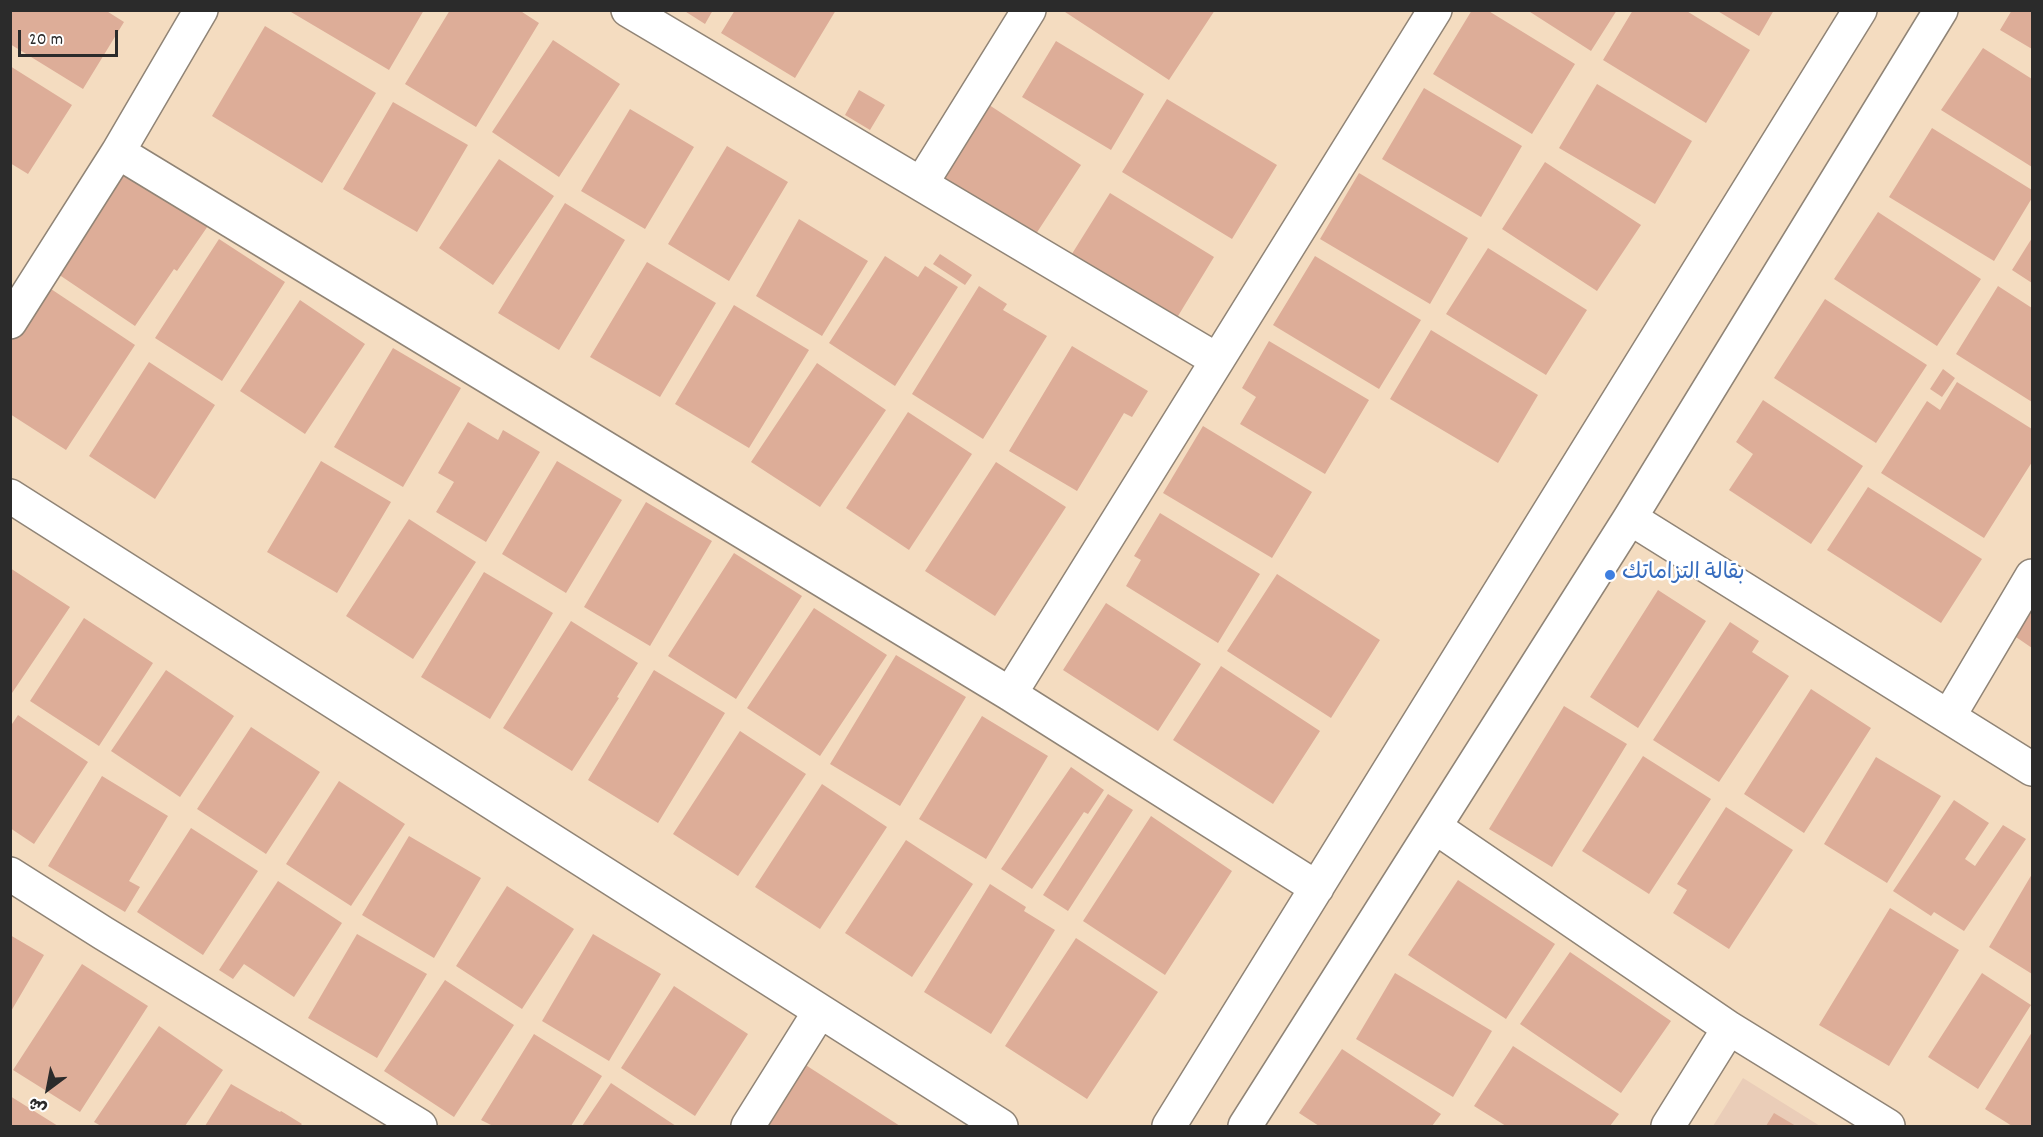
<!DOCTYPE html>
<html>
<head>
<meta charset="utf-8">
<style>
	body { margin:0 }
	#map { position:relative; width:2043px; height:1137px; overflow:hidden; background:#f4dcc0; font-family:Dekko,"Playpen Sans Arabic",sans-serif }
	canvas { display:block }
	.frame { position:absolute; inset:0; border:12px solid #2b2b2b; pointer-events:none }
	.north { position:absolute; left:18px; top:1059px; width:60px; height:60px; -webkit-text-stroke:4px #fff; paint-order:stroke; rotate:212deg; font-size:16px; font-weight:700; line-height:24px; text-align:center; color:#2b2b2b }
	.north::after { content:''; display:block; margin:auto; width:21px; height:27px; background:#2b2b2b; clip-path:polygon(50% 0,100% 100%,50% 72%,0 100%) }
	.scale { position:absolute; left:18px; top:30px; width:100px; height:27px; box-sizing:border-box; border:3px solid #2b2b2b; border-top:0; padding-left:8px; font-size:18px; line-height:21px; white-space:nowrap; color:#2b2b2b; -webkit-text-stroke:4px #fff; paint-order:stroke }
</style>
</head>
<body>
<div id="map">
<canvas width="2043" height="1137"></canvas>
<div class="frame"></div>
<div class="north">ش</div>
<div class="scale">20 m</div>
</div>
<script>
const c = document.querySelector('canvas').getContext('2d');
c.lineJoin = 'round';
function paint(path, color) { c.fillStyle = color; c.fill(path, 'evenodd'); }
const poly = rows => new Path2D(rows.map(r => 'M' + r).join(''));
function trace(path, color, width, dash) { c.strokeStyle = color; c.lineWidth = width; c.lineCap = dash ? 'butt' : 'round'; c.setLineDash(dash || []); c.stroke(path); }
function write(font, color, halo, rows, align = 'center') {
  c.font = font + ' Dekko,"Playpen Sans Arabic",sans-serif'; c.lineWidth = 5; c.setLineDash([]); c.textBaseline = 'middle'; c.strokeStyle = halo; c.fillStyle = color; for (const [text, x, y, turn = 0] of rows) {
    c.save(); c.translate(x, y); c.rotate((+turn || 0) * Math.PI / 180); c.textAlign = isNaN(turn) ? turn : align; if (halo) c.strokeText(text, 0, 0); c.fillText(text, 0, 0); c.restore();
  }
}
paint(poly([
	[1743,1078,1820,1126,1713,1126]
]), '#eacdb8');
paint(poly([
	[10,10,105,10,124,22,83,89,10,44],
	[292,10,424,10,389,70,291,12],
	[450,10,519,10,539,23,476,127,405,84],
	[683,10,713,10,705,24],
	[735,10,836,10,795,78,721,33],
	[1062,10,1215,10,1169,80],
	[1472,10,1487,10,1575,64,1532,134,1433,74],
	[1527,10,1617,10,1591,51],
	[1633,10,1685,10,1750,50,1706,123,1603,60],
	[1716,10,1774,10,1759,36],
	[2012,10,2032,10,2032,49,2000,30],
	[265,26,376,93,322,183,212,116],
	[553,40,620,84,559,177,492,132],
	[1056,41,1144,94,1111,150,1022,97],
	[1983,48,2032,79,2032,167,1941,110],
	[10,66,72,105,28,174,10,163],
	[1597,84,1692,141,1655,204,1559,148],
	[1424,88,1522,146,1481,217,1382,159],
	[859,90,885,105,870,130,845,115],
	[1167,99,1277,165,1232,239,1122,172],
	[983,101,1081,165,1032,240,934,176],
	[393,102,468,145,417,232,343,189],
	[630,109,694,147,645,229,581,191],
	[1932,128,2032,190,2032,198,1994,261,1889,197],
	[727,146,788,182,729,281,668,244],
	[499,159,554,196,493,285,439,248],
	[1545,162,1641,225,1597,291,1502,229],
	[128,164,212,220,177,271,174,269,135,326,55,272],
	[1359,173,1468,238,1430,304,1320,239],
	[1110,193,1214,257,1175,321,1070,257],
	[565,203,625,240,559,350,498,313],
	[1878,212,1981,279,1937,346,1834,279],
	[799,219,868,261,822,336,756,296],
	[2032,238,2032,283,2012,270],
	[219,239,285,282,222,381,155,338],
	[1488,248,1587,310,1546,375,1446,314],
	[940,254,972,275,965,285,933,264],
	[885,256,918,277,925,266,958,287,895,386,829,343],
	[1315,256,1421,320,1379,389,1273,325],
	[647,262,716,303,660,397,590,357],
	[979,286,1007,304,1003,310,1047,336,983,439,912,394],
	[1998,286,2032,308,2032,402,1956,354],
	[48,287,135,345,66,450,10,414,10,343],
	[1825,299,1927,365,1876,443,1774,378],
	[300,300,365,344,305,434,240,391],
	[734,305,809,350,749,448,675,404],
	[1431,330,1538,395,1498,463,1390,399],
	[1269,341,1369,400,1325,474,1240,424,1256,397,1242,388],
	[1072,346,1148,391,1132,417,1124,413,1077,491,1009,451],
	[393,348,461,388,403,487,334,447],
	[149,362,215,405,155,499,89,456],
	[817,363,886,410,820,507,751,462],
	[1943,369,1955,378,1942,397,1930,389],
	[1957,382,2032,429,2032,462,1984,538,1881,473,1927,401,1940,410],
	[1763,400,1863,466,1811,544,1729,490,1753,454,1736,442],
	[908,412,972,454,909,550,846,508],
	[468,422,498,440,503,430,540,452,486,542,436,512,454,482,438,473],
	[1203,426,1312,492,1272,558,1163,493],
	[321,461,391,502,337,593,267,552],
	[557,461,622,500,566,593,502,554],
	[996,462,1066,507,995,616,925,571],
	[1868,487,1982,559,1941,623,1827,550],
	[646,502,712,541,650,646,584,607],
	[1160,513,1260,574,1218,643,1126,586,1141,560,1134,556],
	[409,519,476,562,413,659,346,616],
	[734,553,802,596,736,699,668,656],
	[10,568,70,607,10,696],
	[484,572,553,613,490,719,421,677],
	[1277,574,1380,640,1331,718,1227,651],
	[1658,590,1706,621,1638,728,1590,697],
	[1106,603,1201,664,1158,731,1063,670],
	[2032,604,2032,648,2013,635],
	[814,608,887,655,820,756,747,708],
	[84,618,153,663,99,746,30,701],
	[571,621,638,663,617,697,619,698,572,771,503,728],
	[1730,622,1759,641,1752,652,1789,676,1719,782,1653,740],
	[896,655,966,697,900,806,830,764],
	[1221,666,1320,731,1273,804,1173,740],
	[166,670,234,716,180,797,111,751],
	[654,670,725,713,658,823,588,780],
	[1811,689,1871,728,1804,833,1744,794],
	[1564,706,1627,744,1552,867,1489,829],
	[18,715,88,762,34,844,10,828,10,727],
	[982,716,1048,756,986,859,919,819],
	[251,727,320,772,266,854,197,809],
	[740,731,806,774,738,876,673,834],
	[1643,756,1711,799,1649,894,1582,851],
	[1876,757,1941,796,1887,883,1824,844],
	[1071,767,1104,790,1088,814,1084,812,1032,889,1001,869],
	[102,776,168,816,129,881,140,887,125,912,48,866],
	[339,781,405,824,351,906,286,864],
	[822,784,887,827,820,929,755,887],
	[1108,794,1133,810,1068,911,1043,895],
	[1954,800,1989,823,1965,859,1975,866,2003,825,2026,839,1964,931,1934,912,1931,916,1893,891],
	[1726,807,1793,850,1729,949,1673,913,1687,890,1677,884],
	[1151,816,1232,871,1165,975,1083,921],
	[191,828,258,871,203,955,137,912],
	[409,836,481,878,434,958,362,915],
	[906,840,973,884,912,977,845,933],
	[2032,874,2032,974,1989,947],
	[1458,880,1555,944,1506,1019,1408,955],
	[278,881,342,923,294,997,244,964,233,979,219,970],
	[990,884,1026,907,1024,911,1055,930,991,1034,924,992],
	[507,886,574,929,522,1009,456,966],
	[1890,908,1959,950,1889,1066,1819,1025],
	[357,934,427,974,377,1058,308,1018],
	[593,934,661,974,609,1061,542,1021],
	[10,935,44,955,10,1013],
	[1076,938,1158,992,1087,1099,1005,1046],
	[1570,952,1671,1021,1621,1093,1520,1024],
	[82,964,148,1006,80,1112,13,1070],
	[1395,973,1492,1031,1453,1097,1356,1039],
	[1982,973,2031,1005,1978,1089,1928,1057],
	[445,980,514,1025,454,1117,384,1071],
	[674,986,748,1034,695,1116,621,1068],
	[159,1026,223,1070,185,1126,101,1126,94,1122],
	[2032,1032,2032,1126,2012,1126,1985,1109],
	[534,1034,602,1076,571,1126,493,1126,481,1120],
	[1513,1046,1619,1114,1610,1126,1506,1126,1474,1106],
	[1342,1049,1441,1114,1432,1126,1319,1126,1299,1113],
	[801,1062,900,1126,760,1126],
	[611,1083,676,1126,582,1126],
	[231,1084,280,1112,281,1111,302,1124,300,1126,205,1126],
	[10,1096,58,1126,10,1126],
	[1774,1113,1796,1126,1766,1126]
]), '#ddad98');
const minor = poly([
	[628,10,1217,360],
	[118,152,201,10],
	[921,184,1029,10],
	[10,322,118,152,1010,694,1317,888],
	[10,496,1001,1126],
	[1630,518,2032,769],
	[1010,694,1435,10],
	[1949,716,2032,576],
	[1435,827,1729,1028,1888,1126],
	[10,874,103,933,420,1126],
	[748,1126,820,1011],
	[1169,1126,1860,10],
	[1245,1126,1630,518,1941,10],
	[1668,1126,1729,1028]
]);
trace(minor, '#908476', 36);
trace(minor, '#fff', 33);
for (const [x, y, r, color] of [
	[1610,575,6,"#3f7fe0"]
]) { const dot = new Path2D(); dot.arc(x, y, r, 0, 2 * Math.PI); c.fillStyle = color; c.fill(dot); trace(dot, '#fff', 2); }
write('22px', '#366cbe', '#fff', [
	["بقالة التزاماتك",1622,575]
], 'left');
</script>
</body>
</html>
